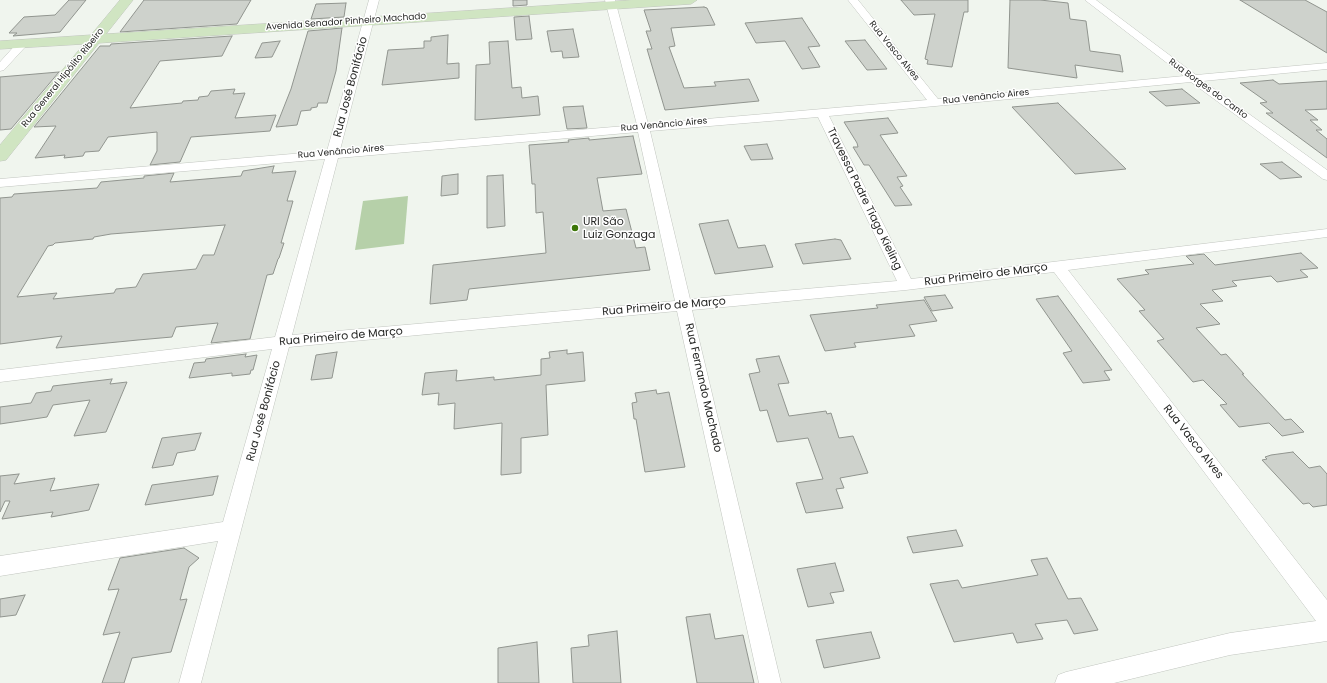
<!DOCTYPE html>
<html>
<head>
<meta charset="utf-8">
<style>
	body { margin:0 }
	canvas { display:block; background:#f0f5ee }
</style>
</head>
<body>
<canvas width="1327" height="683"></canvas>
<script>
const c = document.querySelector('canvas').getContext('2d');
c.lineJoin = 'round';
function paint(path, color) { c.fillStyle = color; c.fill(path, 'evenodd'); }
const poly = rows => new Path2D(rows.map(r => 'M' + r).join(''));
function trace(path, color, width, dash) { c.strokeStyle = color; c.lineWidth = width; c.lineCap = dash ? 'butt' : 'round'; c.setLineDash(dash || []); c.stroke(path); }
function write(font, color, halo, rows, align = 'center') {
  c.font = font + ' Poppins,sans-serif'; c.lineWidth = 3; c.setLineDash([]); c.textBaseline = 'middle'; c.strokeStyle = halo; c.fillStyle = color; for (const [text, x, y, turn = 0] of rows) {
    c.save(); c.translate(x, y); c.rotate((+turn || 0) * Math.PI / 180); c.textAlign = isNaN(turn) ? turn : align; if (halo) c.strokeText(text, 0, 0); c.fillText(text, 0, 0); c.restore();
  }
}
paint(poly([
	[408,196,404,244,355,250,363,201]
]), '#b6d0a9');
const building = poly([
	[69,0,86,0,60,32,13,36,17,33,9,33,24,17,55,15,69,0],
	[144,0,251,0,237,24,120,32,144,0],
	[513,0,527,0,527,5,513,6,513,0],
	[901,0,968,0,968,12,964,12,952,67,927,64,928,60,925,59,935,14,914,15,901,0],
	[1010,0,1040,0,1068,3,1070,19,1086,21,1090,51,1120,55,1123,72,1075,65,1077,78,1008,68,1010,0],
	[1240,0,1305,0,1327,12,1327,53,1240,0],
	[346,3,344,17,311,19,316,4,346,3],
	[704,7,707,8,715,25,671,28,675,46,669,47,684,88,716,86,714,82,749,79,759,101,665,110,647,49,652,49,646,31,651,31,644,10,704,7],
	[529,16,532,39,516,40,514,17,529,16],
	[802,18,820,46,808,47,820,67,802,69,785,41,756,43,745,23,802,18],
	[342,28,336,71,327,103,318,103,317,107,311,108,311,110,301,111,297,125,276,127,291,89,308,31,342,28],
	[573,29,579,57,563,58,562,51,551,52,547,31,573,29],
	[448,35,447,64,459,63,459,78,382,85,388,50,424,48,424,41,431,41,431,37,448,35],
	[232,36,222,56,160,61,130,108,182,103,183,101,198,100,199,97,208,96,211,91,235,89,233,94,245,93,235,118,276,115,270,131,191,137,180,162,150,165,157,151,157,132,108,137,99,151,85,152,83,156,64,158,65,155,35,158,56,126,34,127,100,46,110,46,111,44,232,36],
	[865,40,887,69,867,70,845,41,865,40],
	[280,41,272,57,255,58,262,43,280,41],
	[508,41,512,88,521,87,522,98,538,96,540,115,475,120,476,65,490,64,489,42,508,41],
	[59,72,11,129,0,130,0,77,59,72],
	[1273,80,1279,84,1327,81,1327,109,1305,110,1318,120,1310,120,1322,130,1316,130,1327,139,1327,158,1266,113,1273,113,1260,103,1267,102,1240,83,1273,80],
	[1182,89,1200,103,1166,106,1149,92,1182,89],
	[1058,103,1126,169,1075,174,1012,107,1058,103],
	[583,106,587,128,567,129,563,107,583,106],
	[888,118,898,133,880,135,907,176,897,177,903,186,900,187,912,205,895,206,869,165,864,165,853,147,858,147,857,143,844,122,888,118],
	[633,136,642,174,597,178,603,211,626,209,636,248,645,247,650,270,469,289,467,300,430,304,433,265,546,253,543,212,536,213,535,184,532,184,529,145,569,142,568,140,589,138,589,140,633,136],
	[767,144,773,159,751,160,744,146,767,144],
	[1282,162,1302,177,1280,179,1260,164,1282,162],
	[274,166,272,173,296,171,287,201,293,201,281,243,284,243,279,258,278,259,273,274,267,275,250,339,211,343,218,323,176,327,172,337,138,340,56,348,62,336,0,344,0,198,12,197,14,194,97,188,101,182,144,178,144,176,174,173,170,182,241,176,243,171,274,166],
	[225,225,214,255,203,255,196,269,143,274,136,287,116,289,114,293,53,299,57,293,17,297,48,246,53,245,55,243,93,239,94,237,111,234,225,225],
	[458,174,458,194,441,196,442,176,458,174],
	[503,175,505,226,487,228,487,176,503,175],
	[728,220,738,248,765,245,773,267,715,274,699,224,728,220],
	[835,239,841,240,851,259,803,264,795,244,835,239],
	[1301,253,1318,268,1300,270,1308,277,1277,282,1271,276,1232,281,1237,286,1212,290,1223,301,1200,304,1220,324,1196,328,1221,355,1226,354,1244,374,1242,374,1285,420,1291,419,1304,432,1282,436,1269,423,1239,427,1220,405,1227,404,1203,380,1193,382,1157,341,1164,339,1139,311,1145,310,1117,279,1149,274,1145,270,1194,264,1186,256,1204,254,1215,265,1301,253],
	[945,295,953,308,932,311,924,297,945,295],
	[1058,296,1112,370,1104,371,1110,380,1083,383,1063,353,1072,351,1036,299,1058,296],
	[924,300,937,321,909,325,915,336,854,343,856,347,825,351,810,315,878,308,876,305,924,300],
	[567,350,567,354,583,352,585,381,546,385,548,435,521,438,521,473,501,475,502,423,454,429,455,403,438,405,439,393,422,395,425,373,457,370,456,381,494,377,494,380,541,375,541,359,550,358,549,352,567,350],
	[337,352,332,378,311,380,316,355,337,352],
	[246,354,245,357,257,355,253,370,251,370,250,374,232,376,232,373,189,378,194,363,205,362,206,359,246,354],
	[779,356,789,383,778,384,789,416,826,411,827,414,831,413,839,438,853,436,868,473,840,478,844,488,836,489,843,508,806,513,796,483,823,479,808,438,777,442,767,410,760,411,749,374,760,372,756,359,779,356],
	[112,379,110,384,127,382,106,432,74,436,90,400,53,405,47,417,0,424,0,407,31,403,36,393,51,391,53,386,112,379],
	[656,390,657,394,669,392,685,467,645,472,636,419,634,419,632,403,637,402,635,393,656,390],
	[201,433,195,450,177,453,173,465,152,468,162,438,201,433],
	[1293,452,1309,468,1320,466,1327,474,1327,505,1313,507,1309,503,1303,504,1262,460,1267,459,1265,457,1271,455,1293,452],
	[19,474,14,484,55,478,50,491,99,484,89,510,51,517,53,512,2,519,10,501,5,501,0,512,0,476,19,474],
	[218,476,213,495,145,505,152,485,218,476],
	[956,530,963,546,913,553,907,537,956,530],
	[184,548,199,558,189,567,180,600,187,599,171,652,132,658,124,683,102,683,120,632,103,635,119,589,108,590,120,558,184,548],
	[1047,558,1068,599,1081,598,1098,630,1074,634,1067,620,1035,624,1043,639,1017,643,1013,633,954,642,930,584,958,580,962,588,1038,575,1031,560,1047,558],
	[835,563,844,591,830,593,834,603,808,607,797,569,835,563],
	[25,595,16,615,0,617,0,599,25,595],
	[710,614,715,639,743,635,754,683,697,683,686,617,710,614],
	[617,631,621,683,573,683,571,648,589,646,588,635,617,631],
	[871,632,880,658,824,668,816,640,871,632],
	[537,642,539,683,498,683,498,648,537,642]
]);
paint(building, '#ced2cc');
trace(building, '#91958f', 1);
const street = poly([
	[369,0,379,0,340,150,637,125,605,0,615,0,648,124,927,100,848,0,858,0,938,99,1184,76,1085,0,1096,0,1196,75,1327,63,1327,69,1203,81,1327,170,1327,180,1323,179,1191,82,829,116,911,279,1327,229,1327,237,1068,270,1327,600,1327,641,1230,655,1114,683,1055,683,1058,675,1066,672,1230,633,1316,621,1054,272,906,290,692,310,781,683,759,683,677,311,289,347,201,683,179,683,218,541,0,576,0,556,223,522,272,349,0,382,0,370,275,337,325,159,0,187,0,179,327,151,369,0],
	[818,117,897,281,690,299,650,131,818,117],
	[638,132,675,301,292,335,338,158,638,132],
	[22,41,26,42,27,44,26,46,4,70,0,71,0,62,18,42,22,41]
]);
const secondary = poly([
	[120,0,133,0,106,34,633,0,697,0,691,4,99,43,6,160,0,161,0,145,84,44,0,49,0,41,91,35,120,0]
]);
trace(street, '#c1c5bf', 1);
trace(secondary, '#c1c5bf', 1);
paint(street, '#fff');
paint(secondary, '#d0e5c2');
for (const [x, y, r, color] of [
	[575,228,4,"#3d7608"]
]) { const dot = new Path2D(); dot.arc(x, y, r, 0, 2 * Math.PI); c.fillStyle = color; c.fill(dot); trace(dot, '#fff', 1.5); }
write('9px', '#262725', '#fff', [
	["Avenida Senador Pinheiro Machado",346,22,-4],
	["Rua Vasco Alves",894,51,51],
	["Rua General Hipólito Ribeiro",63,78,-51],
	["Rua Borges do Canto",1208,89,36],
	["Rua Venâncio Aires",986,97,-6],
	["Rua Venâncio Aires",664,125,-5],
	["Rua Venâncio Aires",341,152,-5]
]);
write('11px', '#262725', '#fff', [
	["Rua José Bonifácio",351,87,-75],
	["Travessa Padre Tiago Kieling",864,199,64],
	["Rua Primeiro de Março",986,275,-7],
	["Rua Primeiro de Março",664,307,-5],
	["Rua Primeiro de Março",341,337,-5],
	["Rua Fernando Machado",703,388,77],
	["Rua José Bonifácio",264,411,-75],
	["Rua Vasco Alves",1193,442,52]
]);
write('11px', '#262725', '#fff', [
	["URI São",583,222],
	["Luiz Gonzaga",583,235]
], 'left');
</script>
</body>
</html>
